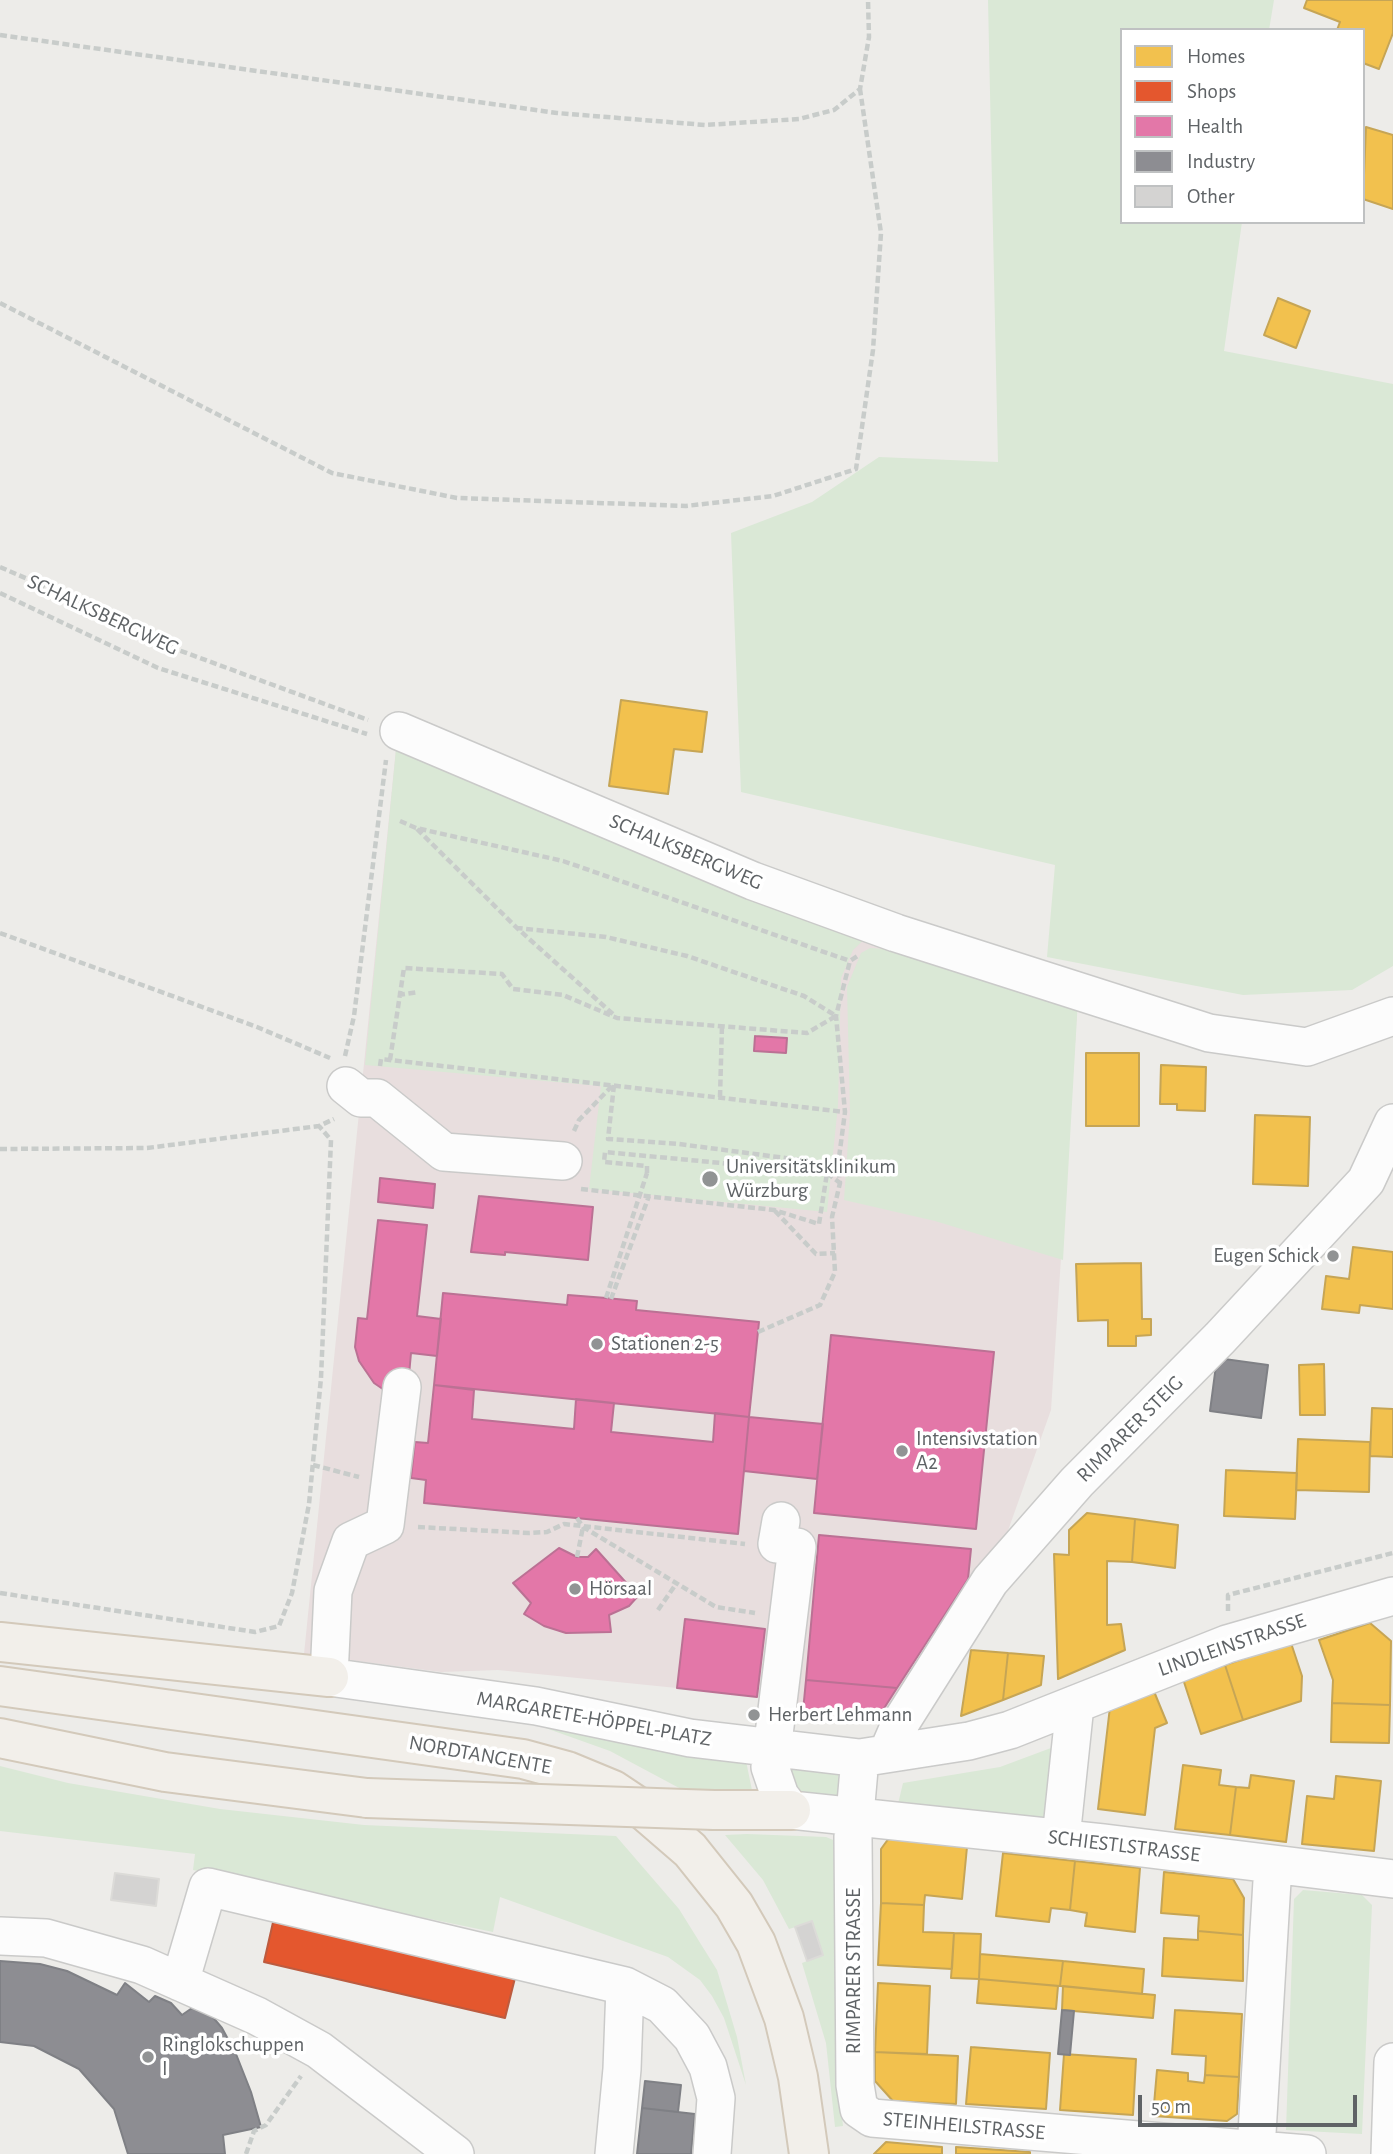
<!DOCTYPE html>
<html>
<head>
<meta charset="utf-8">
<style>
	body { margin:0 }
	#map { position:relative; width:1393px; height:2154px; overflow:hidden; background:#edece9; font-family:"Alegreya Sans",sans-serif }
	canvas { display:block }
	.legend { position:absolute; left:1120px; top:28px; width:245px; height:196px; box-sizing:border-box; background:#fff; border:2px solid #bfc1c2; margin:0; padding:9px 12px; list-style:none; font-size:21px; color:#5f6366 }
	.legend li { display:flex; align-items:center; gap:14px; height:35px }
	.legend b { width:35px; border:2px solid #bfc1c2 }
	.scale { position:absolute; left:1138px; top:2095px; width:219px; height:32px; box-sizing:border-box; border:4px solid #5f6366; border-top:0; padding-left:9px; font-size:21px; line-height:24px; white-space:nowrap; color:#5f6366; -webkit-text-stroke:5px #fff; paint-order:stroke }
</style>
</head>
<body>
<div id="map">
<canvas width="1393" height="2154"></canvas>
<ul class="legend">
<li><b style="height:19px;background:#f2c14e"></b>Homes</li>
<li><b style="height:19px;background:#e4572e"></b>Shops</li>
<li><b style="height:19px;background:#e377a8"></b>Health</li>
<li><b style="height:19px;background:#8d8d92"></b>Industry</li>
<li><b style="height:19px;background:#d4d3d2"></b>Other</li>
</ul>
<div class="scale">50 m</div>
</div>
<script>
const c = document.querySelector('canvas').getContext('2d');
c.lineJoin = 'round';
function paint(path, color) { c.fillStyle = color; c.fill(path, 'evenodd'); }
const poly = rows => new Path2D(rows.map(r => 'M' + r).join(''));
function trace(path, color, width, dash) { c.strokeStyle = color; c.lineWidth = width; c.lineCap = dash ? 'butt' : 'round'; c.setLineDash(dash || []); c.stroke(path); }
function write(font, color, halo, rows, align = 'center') {
  c.font = font + ' "Alegreya Sans",sans-serif'; c.lineWidth = 7; c.setLineDash([]); c.textBaseline = 'middle'; c.strokeStyle = halo; c.fillStyle = color; for (const [text, x, y, turn = 0] of rows) {
    c.save(); c.translate(x, y); c.rotate((+turn || 0) * Math.PI / 180); c.textAlign = isNaN(turn) ? turn : align; if (halo) c.strokeText(text, 0, 0); c.fillText(text, 0, 0); c.restore();
  }
}
paint(poly([
	[397,739,1078,999,1051,1410,990,1581,901,1722,757,1697,677,1688,498,1670,441,1672,304,1654]
]), '#e8dede');
paint(poly([
	[988,0,1274,0,1269,30,1122,30,1122,222,1242,222,1224,351,1393,384,1393,966,1352,990,1243,995,1047,957,1055,865,741,792,731,533,812,502,879,457,998,462],
	[397,739,871,933,853,950,841,978,838,1105,827,1212,589,1189,601,1086,365,1065],
	[899,942,1078,999,1063,1260,935,1221,844,1200,850,1113,847,987,861,953,870,948,885,949],
	[523,1720,746,1761,753,1795,681,1789,610,1751],
	[1059,1745,1054,1823,898,1804,903,1783,1000,1767],
	[780,1761,837,1768,841,1792,827,1806,800,1800],
	[0,1766,68,1783,220,1809,364,1825,616,1836,679,1909,717,1970,737,2037,746,2085,724,2018,712,1996,700,1980,668,1957,500,1897,493,1932,193,1870,195,1854,0,1831],
	[747,1834,826,1837,838,1842,837,2072,843,2126,835,2127,826,2043,802,1963,823,1955,812,1922,789,1929,763,1880,725,1835],
	[1303,1890,1362,1895,1372,1905,1362,2134,1286,2130,1294,1899]
]), '#dae8d6');
const homes = poly([
	[1307,0,1393,0,1393,33,1379,69,1363,63,1363,30,1337,30,1340,22,1304,8,1307,0],
	[1366,127,1393,135,1393,209,1363,199,1366,127],
	[1278,298,1310,311,1296,348,1264,335,1278,298],
	[621,700,707,712,702,752,674,749,668,794,609,786,621,700],
	[1086,1053,1139,1053,1139,1126,1086,1126,1086,1053],
	[1161,1065,1206,1067,1205,1111,1177,1110,1177,1104,1160,1104,1161,1065],
	[1255,1115,1310,1117,1308,1186,1253,1184,1255,1115],
	[1353,1247,1393,1252,1393,1309,1360,1305,1359,1313,1322,1309,1326,1276,1349,1279,1353,1247],
	[1141,1263,1142,1319,1151,1319,1151,1335,1136,1336,1136,1346,1108,1346,1108,1320,1078,1321,1076,1264,1141,1263],
	[1324,1364,1325,1415,1300,1415,1299,1365,1324,1364],
	[1372,1408,1393,1409,1393,1457,1370,1456,1372,1408],
	[1298,1439,1370,1442,1369,1492,1296,1490,1298,1439],
	[1226,1470,1297,1473,1295,1519,1224,1516,1226,1470],
	[1087,1513,1135,1519,1132,1562,1107,1561,1107,1625,1121,1624,1125,1650,1058,1679,1054,1554,1069,1555,1069,1530,1087,1513],
	[1135,1519,1178,1525,1175,1568,1132,1562,1135,1519],
	[1370,1623,1391,1641,1390,1705,1332,1703,1333,1680,1319,1640,1370,1623],
	[1291,1643,1302,1676,1301,1701,1243,1720,1225,1665,1291,1643],
	[971,1650,1008,1653,1003,1700,961,1716,971,1650],
	[1008,1653,1044,1656,1041,1685,1003,1700,1008,1653],
	[1225,1665,1243,1720,1201,1734,1183,1679,1225,1665],
	[1153,1689,1167,1723,1155,1728,1145,1815,1098,1809,1110,1707,1153,1689],
	[1332,1703,1390,1705,1389,1743,1331,1742,1332,1703],
	[1183,1765,1221,1770,1219,1785,1236,1787,1230,1835,1175,1829,1183,1765],
	[1251,1775,1294,1781,1286,1842,1230,1835,1236,1787,1249,1788,1251,1775],
	[1336,1776,1381,1781,1374,1851,1302,1844,1307,1796,1334,1799,1336,1776],
	[889,1838,967,1847,962,1899,925,1895,924,1905,881,1903,881,1849,889,1838],
	[1003,1853,1075,1861,1070,1910,1051,1908,1049,1922,996,1916,1003,1853],
	[1075,1861,1140,1868,1135,1932,1085,1926,1087,1913,1070,1910,1075,1861],
	[1164,1872,1233,1879,1244,1898,1243,1935,1198,1931,1199,1916,1161,1913,1164,1872],
	[881,1903,924,1905,923,1932,954,1933,952,1969,878,1965,881,1903],
	[1198,1931,1243,1935,1243,1981,1162,1976,1164,1938,1198,1940,1198,1931],
	[954,1933,981,1934,979,1979,951,1978,954,1933],
	[980,1954,1063,1961,1060,1986,979,1979,980,1954],
	[1063,1961,1144,1969,1142,1994,1060,1986,1063,1961],
	[979,1979,1058,1986,1056,2009,977,2003,979,1979],
	[878,1983,930,1986,927,2054,875,2052,878,1983],
	[1063,1986,1155,1995,1153,2018,1062,2010,1063,1986],
	[1175,2010,1242,2014,1239,2077,1205,2075,1206,2056,1172,2054,1175,2010],
	[971,2047,1050,2053,1046,2109,966,2104,971,2047],
	[875,2052,958,2056,956,2104,893,2101,875,2081,875,2052],
	[1064,2054,1136,2059,1133,2115,1060,2110,1064,2054],
	[1157,2070,1188,2073,1188,2081,1204,2083,1205,2075,1239,2077,1237,2114,1227,2121,1153,2116,1157,2070],
	[886,2142,942,2147,942,2154,874,2154,886,2142],
	[956,2147,1030,2152,1030,2154,956,2154,956,2147]
]);
paint(homes, '#f2c14e');
trace(homes, '#c6a555', 2);
const shops = poly([
	[274,1918,516,1974,505,2018,264,1962,274,1918]
]);
paint(shops, '#e4572e');
trace(shops, '#bc5b3f', 2);
const health = poly([
	[755,1036,787,1038,786,1053,754,1051,755,1036],
	[380,1178,435,1184,433,1208,378,1202,380,1178],
	[479,1196,593,1207,588,1260,505,1252,505,1255,471,1252,479,1196],
	[378,1220,427,1225,417,1316,441,1319,437,1356,411,1353,407,1397,390,1394,374,1383,359,1361,355,1347,358,1318,367,1319,378,1220],
	[443,1293,567,1305,568,1295,606,1298,637,1301,636,1310,759,1322,749,1417,434,1385,443,1293],
	[831,1335,994,1352,976,1529,814,1513,831,1335],
	[434,1385,474,1390,472,1419,574,1429,576,1399,614,1403,611,1432,713,1442,715,1413,749,1417,738,1534,424,1503,426,1480,411,1478,415,1442,428,1443,434,1385],
	[749,1417,823,1424,817,1479,744,1471,749,1417],
	[819,1535,971,1549,968,1579,897,1688,806,1680,819,1535],
	[559,1548,577,1557,588,1557,596,1549,638,1596,629,1606,609,1615,611,1632,566,1633,544,1626,524,1614,531,1603,513,1583,559,1548],
	[685,1619,765,1629,757,1697,677,1688,685,1619],
	[806,1680,897,1688,881,1713,803,1711,806,1680]
]);
paint(health, '#e377a8');
trace(health, '#bb7194', 2);
const industry = poly([
	[1217,1358,1268,1365,1261,1418,1210,1411,1217,1358],
	[0,1961,40,1964,67,1971,117,1995,125,1983,149,2002,155,1996,171,2003,182,2015,195,2006,205,2008,222,2028,236,2054,251,2092,261,2127,223,2135,225,2154,128,2154,114,2109,79,2069,34,2046,0,2042,0,1961],
	[1062,2010,1074,2011,1070,2055,1058,2054,1062,2010],
	[645,2081,681,2085,678,2112,642,2108,645,2081],
	[642,2108,695,2114,691,2154,637,2154,642,2108]
]);
paint(industry, '#8d8d92');
trace(industry, '#7f8085', 2);
const building = poly([
	[115,1873,159,1879,156,1906,111,1900,115,1873],
	[812,1921,823,1955,807,1961,795,1927,812,1921]
]);
paint(building, '#d4d3d2');
trace(building, '#dcdbd8', 2);
const minor = poly([
	[399,731,753,881,896,933,1209,1033,1307,1047,1393,1016],
	[346,1086,361,1098,377,1098,444,1152,563,1161],
	[402,1387,385,1525,351,1541,333,1591,329,1677,536,1706,690,1738,860,1758,969,1741,1010,1730,1227,1644,1393,1596],
	[781,1521,777,1544,797,1547,770,1767,780,1796,791,1810,1103,1843,1393,1879],
	[888,1752,901,1722,990,1581,1077,1482,1220,1338,1366,1181,1393,1123],
	[860,1758,853,1837,855,2085,859,2109,872,2118,1307,2154],
	[1061,1838,1075,1705],
	[0,1936,46,1938,142,1965,257,2016,319,2050,455,2154],
	[180,1982,208,1887,625,1986,622,2069,614,2154],
	[625,1986,662,2005,692,2037,708,2067,716,2098,712,2154],
	[1256,2150,1273,1864],
	[1390,2154,1393,2062]
]);
const major = poly([
	[0,1642,329,1677],
	[0,1686,523,1759,567,1771,613,1790,646,1812,690,1850,734,1905,756,1943,784,2018,798,2077,809,2154],
	[0,1738,165,1772,367,1798],
	[714,1810,791,1810]
]);
trace(minor, '#cacac9', 40);
trace(major, '#d3c9ba', 42);
trace(poly([
	[0,35,557,113,705,125,799,119,834,110,860,89,869,37,868,0],
	[0,303,332,473,457,498,686,506,773,496,856,469,873,350,881,233,860,89],
	[0,567,85,604,135,634,368,720],
	[0,593,158,668,367,734],
	[400,821,416,828,563,861,850,961],
	[417,829,517,928,614,1015],
	[0,933,257,1027,330,1058],
	[398,995,418,992],
	[345,1056,354,1016,386,760],
	[390,1060,404,968,502,974,513,989,563,995,617,1018,807,1033,836,1016,804,996,687,956,606,937,517,928],
	[380,1066,381,1059,845,1112],
	[614,1085,608,1139,679,1144,838,1165],
	[720,1097,722,1025],
	[574,1131,579,1120,613,1085],
	[0,1149,147,1148,319,1126,334,1119],
	[647,1173,647,1166,604,1162,605,1152,827,1173,840,1183],
	[581,1189,774,1210,819,1224,827,1173],
	[775,1211,816,1254,835,1253],
	[611,1299,649,1196],
	[758,1332,820,1305,835,1272,832,1217,840,1183,838,1165,845,1112,836,1016,850,961,859,955],
	[313,1465,359,1477],
	[577,1518,583,1527,716,1607,755,1613],
	[418,1527,529,1533,547,1532,564,1524,745,1544],
	[577,1557,583,1527],
	[0,1593,255,1632,279,1626,292,1593,309,1504,321,1378,331,1140,319,1126],
	[658,1610,676,1584],
	[1228,1611,1228,1595,1393,1553],
	[246,2154,254,2131,266,2125,301,2076]
]), '#c8ccca', 4.5, [7, 3.5]);
trace(minor, '#fcfcfc', 37);
trace(major, '#f2efea', 38);
const majorBridge = poly([
	[367,1798,714,1810]
]);
trace(majorBridge, '#d3c9ba', 42, []);
trace(poly([
	[606,1298,647,1173]
]), '#c8ccca', 4.5, [7, 3.5]);
trace(majorBridge, '#f2efea', 38);
for (const [x, y, r, color] of [
	[710,1179,9,"#919394"],
	[1333,1256,7,"#919394"],
	[597,1344,7,"#919394"],
	[902,1451,7,"#919394"],
	[575,1589,7,"#919394"],
	[754,1715,7,"#919394"],
	[148,2057,7,"#919394"]
]) { const dot = new Path2D(); dot.arc(x, y, r, 0, 2 * Math.PI); c.fillStyle = color; c.fill(dot); trace(dot, '#fff', 2.5); }
write('21px', '#5f6366', '#fff', [
	["SCHALKSBERGWEG",103,615,25],
	["SCHALKSBERGWEG",686,852,23],
	["RIMPARER STEIG",1130,1429,-45],
	["LINDLEINSTRASSE",1232,1645,-19],
	["MARGARETE-HÖPPEL-PLATZ",594,1719,10],
	["NORDTANGENTE",480,1755,10],
	["SCHIESTLSTRASSE",1124,1846,7],
	["RIMPARER STRASSE",854,1971,-90],
	["STEINHEILSTRASSE",964,2126,5]
]);
write('21px', '#5f6366', '#fff', [
	["Universitätsklinikum",726,1167],
	["Würzburg",726,1191],
	["Eugen Schick",1319,1256,"right"],
	["Stationen 2-5",611,1344],
	["Intensivstation",916,1439],
	["A2",916,1463],
	["Hörsaal",589,1589],
	["Herbert Lehmann",768,1715],
	["Ringlokschuppen",162,2045],
	["I",162,2069]
], 'left');
</script>
</body>
</html>
